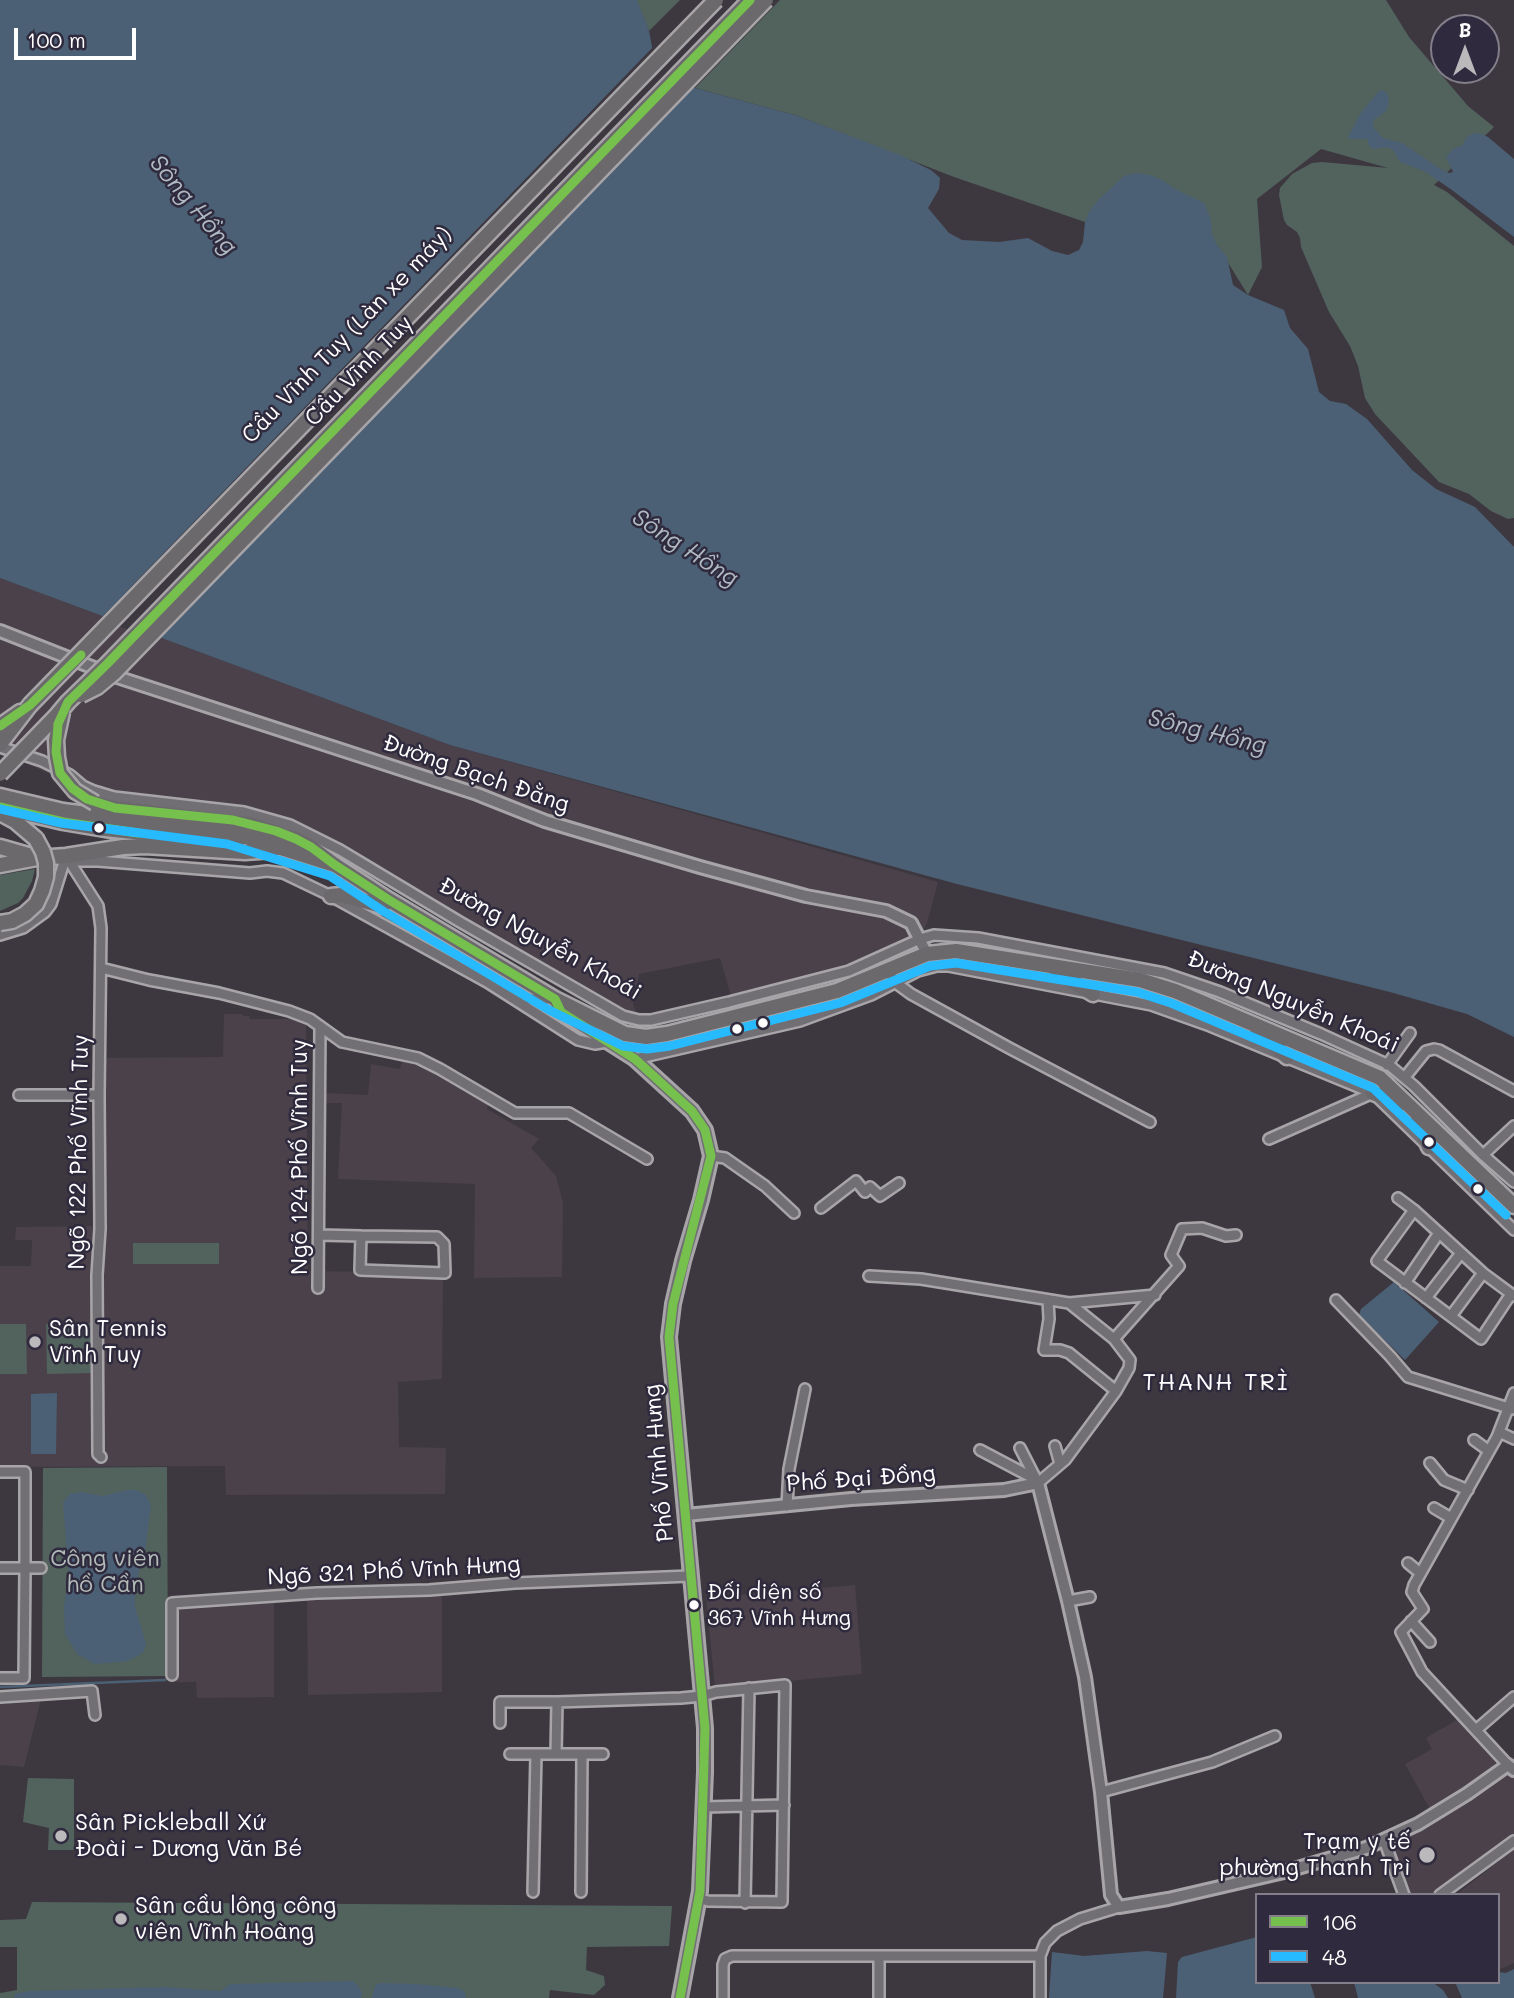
<!DOCTYPE html>
<html>
<head>
<meta charset="utf-8">
<style>
	body { margin:0 }
	#map { position:relative; width:1514px; height:1998px; overflow:hidden; background:#3d3840; font-family:Mali,sans-serif }
	canvas { display:block }
	.legend { position:absolute; left:1255px; top:1893px; width:245px; height:91px; box-sizing:border-box; background:#2f2a3d; border:2px solid #827f8b; margin:0; padding:9px 12px; list-style:none; font-size:21px; color:#fff }
	.legend li { display:flex; align-items:center; gap:14px; height:35px }
	.legend b { width:35px; border:2px solid #827f8b }
	.north { position:absolute; left:1430px; top:14px; width:70px; height:70px; box-sizing:border-box; background:#2f2a3d; border:2px solid #827f8b; border-radius:50%; rotate:0deg; font-size:19px; font-weight:700; line-height:28px; text-align:center; color:#fff }
	.north::after { content:''; display:block; margin:auto; width:24px; height:32px; background:#bbb9bc; clip-path:polygon(50% 0,100% 100%,50% 72%,0 100%) }
	.scale { position:absolute; left:14px; top:28px; width:122px; height:32px; box-sizing:border-box; border:4px solid #fff; border-top:0; padding-left:9px; font-size:21px; line-height:24px; white-space:nowrap; color:#fff; -webkit-text-stroke:5px #2f2a3d; paint-order:stroke }
</style>
</head>
<body>
<div id="map">
<canvas width="1514" height="1998"></canvas>
<ul class="legend">
<li><b style="height:9px;background:#76c04d"></b>106</li>
<li><b style="height:9px;background:#27baff"></b>48</li>
</ul>
<div class="north">B</div>
<div class="scale">100 m</div>
</div>
<script>
const c = document.querySelector('canvas').getContext('2d');
c.lineJoin = 'round';
function paint(path, color) { c.fillStyle = color; c.fill(path, 'evenodd'); }
const poly = rows => new Path2D(rows.map(r => 'M' + r).join(''));
function trace(path, color, width, dash) { c.strokeStyle = color; c.lineWidth = width; c.lineCap = dash ? 'butt' : 'round'; c.setLineDash(dash || []); c.stroke(path); }
function write(font, color, halo, rows, align = 'center') {
  c.font = font + ' Mali,sans-serif'; c.lineWidth = 5; c.setLineDash([]); c.textBaseline = 'middle'; c.strokeStyle = halo; c.fillStyle = color; for (const [text, x, y, turn = 0] of rows) {
    c.save(); c.translate(x, y); c.rotate((+turn || 0) * Math.PI / 180); c.textAlign = isNaN(turn) ? turn : align; if (halo) c.strokeText(text, 0, 0); c.fillText(text, 0, 0); c.restore();
  }
}
paint(poly([
	[0,578,450,745,938,882,927,923,914,948,847,967,736,1013,720,958,639,974,633,1004,639,1020,623,1016,290,825,95,792,0,753],
	[224,1014,243,1014,243,1016,249,1016,250,1019,288,1019,306,1022,308,1271,443,1273,442,1379,398,1382,399,1447,446,1448,445,1494,226,1495,225,1466,0,1467,0,1266,31,1266,32,1240,15,1240,16,1227,107,1226,104,1058,223,1057],
	[403,1057,435,1069,488,1105,487,1109,539,1139,531,1148,556,1176,563,1203,562,1277,474,1278,475,1184,338,1179,342,1103,324,1103,325,1093,368,1095,371,1064,400,1069],
	[855,1585,862,1674,715,1688,706,1598],
	[431,1592,442,1597,442,1692,308,1695,307,1601],
	[274,1600,274,1697,197,1698,196,1682,176,1682,176,1607],
	[41,1699,24,1767,0,1765,0,1700],
	[1460,1718,1494,1757,1496,1766,1495,1769,1431,1811,1405,1764,1432,1749,1426,1738],
	[1507,1772,1514,1778,1514,1837,1431,1895,1408,1895,1389,1843,1439,1817],
	[1514,1849,1514,1963,1500,1969,1498,1969,1498,1895,1456,1895]
]), '#4b414a');
paint(poly([
	[636,0,680,0,649,31],
	[780,0,1386,0,1409,37,1468,106,1494,127,1434,185,1447,192,1514,246,1514,518,1508,519,1491,511,1469,494,1439,482,1375,414,1365,398,1358,366,1350,346,1329,312,1301,247,1300,238,1297,232,1287,225,1284,220,1279,195,1280,188,1292,174,1301,169,1312,163,1322,162,1388,168,1321,149,1257,199,1262,267,1248,295,1217,245,1167,220,1085,222,954,177,798,116,695,88],
	[35,869,32,881,23,898,18,903,0,911,0,875],
	[133,1243,219,1243,219,1264,133,1264],
	[93,1323,94,1373,47,1374,46,1324],
	[0,1324,26,1324,27,1374,0,1374],
	[167,1467,168,1676,42,1677,43,1468],
	[28,1778,74,1779,74,1850,48,1850,49,1828,23,1822],
	[32,1902,672,1906,669,1946,587,1947,586,1970,604,1976,605,1985,594,1995,550,1990,549,1998,0,1998,0,1993,17,1990,17,1947,0,1947,0,1920,26,1919]
]), '#52625d');
paint(poly([
	[0,0,637,0,649,31,658,78,798,116,900,155,931,170,940,178,939,189,928,208,949,233,962,240,999,242,1028,238,1052,251,1068,255,1079,250,1083,242,1085,222,1089,212,1099,199,1124,176,1135,173,1150,175,1164,181,1175,189,1204,203,1211,220,1212,234,1217,245,1227,257,1233,285,1248,295,1284,310,1290,328,1308,349,1319,392,1330,401,1346,404,1367,419,1412,470,1436,489,1475,507,1514,547,1514,1037,1467,1014,1390,992,957,884,450,745,0,578],
	[1382,90,1387,93,1389,99,1388,105,1387,110,1374,120,1373,127,1383,138,1402,143,1439,168,1449,173,1453,172,1446,157,1454,148,1462,146,1467,137,1475,133,1481,134,1488,137,1514,159,1514,237,1452,190,1424,171,1400,162,1394,151,1388,147,1373,149,1369,146,1368,140,1366,139,1350,139,1348,137,1360,114,1377,93],
	[1394,1282,1439,1322,1405,1360,1359,1315,1361,1309],
	[57,1393,56,1454,31,1454,31,1394],
	[127,1490,136,1490,145,1494,151,1505,146,1546,135,1586,135,1607,146,1644,144,1651,138,1656,127,1661,95,1664,77,1654,65,1634,64,1605,69,1577,63,1503,70,1494,81,1492,103,1496],
	[1257,1937,1257,1982,1310,1982,1315,1998,1176,1998,1178,1962,1182,1957],
	[1147,1951,1167,1953,1163,1998,1049,1998,1052,1952,1084,1956],
	[1514,1969,1514,1998,1462,1998,1455,1982,1498,1982,1498,1972,1506,1973],
	[352,1981,358,1985,362,1993,361,1998,14,1998,15,1994,29,1991,165,1987,220,1991,231,1984],
	[1354,1982,1432,1982,1443,1990,1448,1998,1358,1998],
	[379,1983,417,1984,458,1988,465,1992,466,1998,372,1998,375,1986]
]), '#4c6075');
paint(poly([
	[655,45,661,76,689,83,151,638,100,619]
]), '#3d3840');
trace(poly([
	[0,1687,165,1680]
]), '#4c6075', 2.5);
const minor = poly([
	[0,747,42,761,70,775,83,786,94,791,114,797,244,812,290,825,340,850,460,922,623,1016,639,1020,651,1020,729,1002,849,971,920,939,934,935,978,938,1164,973,1220,992,1321,1034,1389,1065,1414,1086,1483,1155,1514,1182],
	[66,856,98,906,101,928,99,1095,100,1229,97,1275,98,1454,101,1457],
	[71,858,78,861,98,861,250,873,267,871,283,873,331,896,487,982,578,1040,595,1044,607,1042],
	[0,935,23,928,45,912,51,904,66,856],
	[101,968,149,980,219,993,289,1011,310,1019,342,1042,418,1058,440,1069,515,1113,569,1113,647,1159],
	[888,971,896,983,911,994,1011,1049,1150,1122],
	[514,999,552,999],
	[635,1059,800,1021,871,995,918,971,937,966,948,966,1151,1005,1210,1026,1373,1093,1514,1230],
	[1387,1065,1410,1033],
	[1405,1077,1426,1051,1434,1049,1439,1050,1514,1091],
	[19,1095,99,1095],
	[1269,1139,1373,1093],
	[1483,1155,1514,1126],
	[711,1156,725,1158,765,1186,794,1213],
	[1398,1198,1414,1210,1483,1273,1514,1296],
	[821,1208,856,1181,865,1192,870,1187,880,1196,899,1183],
	[1414,1210,1377,1261,1481,1339,1511,1294],
	[319,1235,361,1236,437,1237,444,1244,445,1273,360,1270,361,1236],
	[869,1276,921,1279,1069,1303,1114,1339,1130,1360,1129,1368,1116,1391,1065,1460,1038,1483,1020,1448],
	[1405,1283,1439,1233],
	[318,1288,320,1026],
	[1426,1298,1461,1253],
	[1048,1300,1049,1319,1044,1350,1060,1350,1069,1353,1116,1391],
	[1336,1300,1390,1356,1408,1377,1512,1409],
	[1069,1303,1155,1295],
	[1451,1316,1483,1273],
	[1114,1339,1179,1266,1171,1255,1182,1229,1202,1228,1226,1236,1236,1235],
	[1499,1432,1514,1439],
	[1474,1440,1489,1451],
	[1055,1446,1060,1464],
	[980,1450,1035,1479],
	[1430,1463,1444,1480,1468,1490],
	[0,1472,25,1472,25,1568,24,1678,0,1678],
	[787,1506,789,1469,805,1389],
	[1434,1508,1451,1518],
	[1408,1563,1420,1573],
	[0,1568,41,1568],
	[1068,1601,1090,1597],
	[1411,1621,1430,1642],
	[172,1675,172,1603,317,1593,429,1590,515,1583,690,1576],
	[0,1697,92,1691,95,1715],
	[500,1723,500,1702,557,1702,681,1698,702,1696,716,1692,785,1685,782,1902,708,1901,700,1899],
	[1476,1730,1514,1697],
	[510,1754,603,1754],
	[556,1754,557,1702],
	[1508,1765,1422,1672,1401,1632,1423,1609,1412,1592,1414,1585,1497,1437,1514,1393],
	[1101,1792,1212,1762,1275,1736],
	[704,1807,784,1805],
	[1384,1840,1404,1895],
	[533,1892,536,1754],
	[581,1892,582,1754],
	[1440,1895,1514,1841],
	[745,1903,749,1688],
	[723,1998,723,1965,725,1959,732,1956,1040,1956],
	[879,1998,879,1957],
	[1040,1998,1040,1956,1045,1943,1057,1931,1080,1919,1119,1907]
]);
const tertiary = poly([
	[0,631,117,677,477,794,545,821,700,867,806,896,886,911,911,923,927,954],
	[686,1515,851,1499,1004,1490,1038,1483,1068,1601,1085,1677,1101,1792,1111,1895,1119,1907,1168,1899,1284,1872,1366,1848,1418,1824,1467,1794,1508,1765,1514,1770]
]);
const secondary = poly([
	[555,999,561,1012,635,1059,692,1111,705,1130,711,1156,701,1200,683,1261,673,1304,669,1337,705,1728,705,1772,700,1891,680,1998]
]);
const primary = poly([
	[0,796,63,811,230,832,335,865,389,900,555,999,625,1034,646,1037,667,1034,837,991,927,954,956,951,1140,980,1175,991,1380,1078,1514,1206],
	[0,807,63,822,105,829,237,843],
	[0,847,35,857],
	[0,865,37,858,66,856,123,847,145,846,245,852,273,850],
	[331,896,341,895,382,906,389,900],
	[1056,971,1093,994],
	[1257,1029,1287,1057],
	[1373,1093,1403,1103],
	[1418,1119,1429,1147]
]);
const trunk = poly([
	[0,726,20,712],
	[0,744,30,705],
	[95,803,115,808,250,824,296,839,311,847,335,865],
	[0,813,15,821,36,839]
]);
trace(minor, '#a8a5a9', 14);
trace(tertiary, '#a8a5a9', 16);
trace(secondary, '#a8a5a9', 18);
trace(primary, '#a8a5a9', 19);
trace(trunk, '#a8a5a9', 19);
trace(minor, '#716f74', 9);
trace(tertiary, '#716f74', 10);
trace(secondary, '#716f74', 12);
trace(primary, '#6c696c', 14);
trace(trunk, '#6c696c', 14);
const trunkBridge = poly([
	[81,695,97,687,115,672,766,0],
	[30,705,716,0],
	[62,712,56,740,57,757,60,773,75,791,95,803],
	[0,774,57,715,68,702,107,664,750,0],
	[0,923,12,921,25,914,36,904,42,891,46,877,46,863,43,852,36,839]
]);
trace(trunkBridge, '#a8a5a9', 19, []);
trace(trunkBridge, '#6c696c', 14);
trace(poly([
	[0,726,30,705,81,655],
	[0,807,63,822,138,833],
	[555,999,389,900,335,865,311,847,296,839,276,831,233,820,115,808,87,799,72,788,60,773,56,752,58,724,68,702,107,664,750,0],
	[555,999,561,1012,635,1059,692,1111,705,1130,711,1156,673,1304,669,1337,705,1728,700,1891,680,1998]
]), '#76c04d', 9);
trace(poly([
	[0,809,61,823,227,844,330,876,383,911,549,1010,623,1046,647,1049,670,1046,840,1003,930,966,956,963,1137,992,1171,1003,1373,1088,1506,1215]
]), '#27baff', 9);
for (const [x, y, r, color] of [
	[99,828,6,"#fff"],
	[763,1023,6,"#fff"],
	[737,1029,6,"#fff"],
	[1429,1142,6,"#fff"],
	[1478,1189,6,"#fff"],
	[35,1342,7,"#bbb9bc"],
	[694,1605,6,"#fff"],
	[61,1836,7,"#bbb9bc"],
	[1427,1855,9,"#bbb9bc"],
	[121,1919,7,"#bbb9bc"]
]) { const dot = new Path2D(); dot.arc(x, y, r, 0, 2 * Math.PI); c.fillStyle = color; c.fill(dot); trace(dot, '#2f2a3d', 2.5); }
write('21px', '#fff', '#2f2a3d', [
	["Đối diện số",707,1593],
	["367 Vĩnh Hưng",707,1619]
], 'left');
write('23px', '#fff', '#2f2a3d', [
	["Cầu Vĩnh Tuy (Làn xe máy)",347,335,-46],
	["Cầu Vĩnh Tuy",359,371,-46],
	["Đường Bạch Đằng",476,774,19],
	["Đường Nguyễn Khoái",540,939,29],
	["Đường Nguyễn Khoái",1293,1002,23],
	["Ngõ 122 Phố Vĩnh Tuy",79,1152,-89],
	["Ngõ 124 Phố Vĩnh Tuy",300,1157,-90],
	["Phố Vĩnh Hưng",659,1463,-95],
	["Phố Đại Đồng",861,1479,-4],
	["Ngõ 321 Phố Vĩnh Hưng",394,1571,-3]
]);
write('23px', '#fff', '#2f2a3d', [
	["Sân Tennis",49,1329],
	["Vĩnh Tuy",49,1355],
	["Sân Pickleball Xứ",75,1823],
	["Đoài - Dương Văn Bé",75,1849],
	["Trạm y tế",1411,1842,"right"],
	["phường Thanh Trì",1411,1868,"right"],
	["Sân cầu lông công",135,1906],
	["viên Vĩnh Hoàng",135,1932]
], 'left');
write('23px', '#b2bbb8', '#2f2a3d', [
	["Công viên",105,1559],
	["hồ Cần",105,1585]
]);
write('italic 24px', '#afb9c3', '#2f2a3d', [
	["Sông Hồng",193,205,50],
	["Sông Hồng",685,548,33],
	["Sông Hồng",1207,732,14]
]);
c.letterSpacing = '2px';
write('24px', '#fff', '#2f2a3d', [
	["THANH TRÌ",1216,1383]
]);
c.letterSpacing = '0px';
</script>
</body>
</html>
